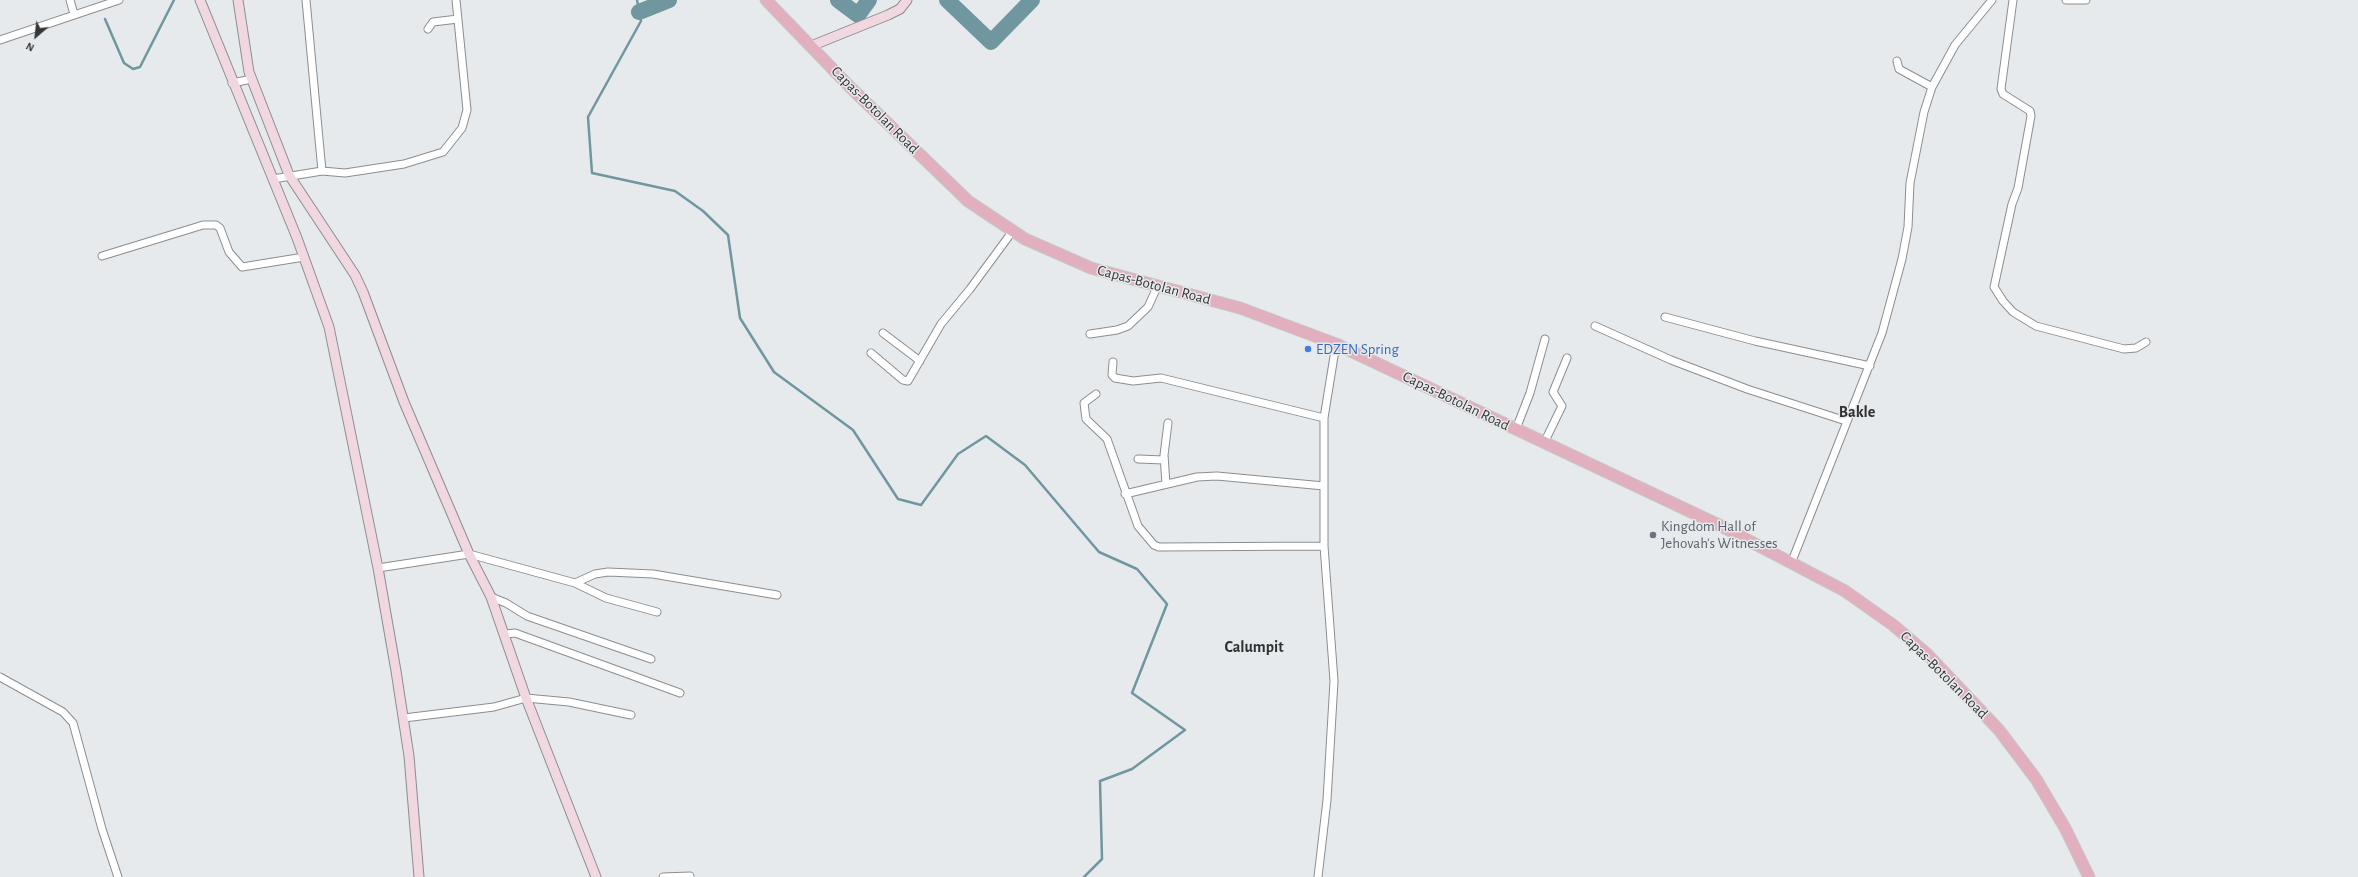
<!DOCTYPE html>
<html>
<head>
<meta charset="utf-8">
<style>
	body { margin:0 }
	#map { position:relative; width:2358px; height:877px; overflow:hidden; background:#e7eaec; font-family:"Alegreya Sans",sans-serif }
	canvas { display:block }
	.north { position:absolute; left:16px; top:16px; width:40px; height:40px; -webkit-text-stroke:3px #e7eaec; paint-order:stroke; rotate:208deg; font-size:11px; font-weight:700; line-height:16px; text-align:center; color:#353637 }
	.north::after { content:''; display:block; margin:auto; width:14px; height:18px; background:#353637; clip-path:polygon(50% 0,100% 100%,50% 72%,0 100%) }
</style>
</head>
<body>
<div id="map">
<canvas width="2358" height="877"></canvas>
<div class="north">N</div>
</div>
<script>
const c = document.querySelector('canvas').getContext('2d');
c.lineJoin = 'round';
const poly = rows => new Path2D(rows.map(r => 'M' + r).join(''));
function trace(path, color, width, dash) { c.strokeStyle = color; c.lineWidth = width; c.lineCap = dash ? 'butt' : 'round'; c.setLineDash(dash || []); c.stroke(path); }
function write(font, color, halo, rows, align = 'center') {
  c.font = font + ' "Alegreya Sans",sans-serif'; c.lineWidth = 3; c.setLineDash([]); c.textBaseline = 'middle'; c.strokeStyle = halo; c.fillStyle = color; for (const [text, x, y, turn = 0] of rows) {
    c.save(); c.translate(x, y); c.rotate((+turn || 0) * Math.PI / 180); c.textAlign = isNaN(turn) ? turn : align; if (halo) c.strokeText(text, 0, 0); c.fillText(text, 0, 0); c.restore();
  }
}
trace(poly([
	[637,0,641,21,588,117,592,173,675,191,703,211,728,235,740,318,774,372,853,430,898,499,921,505,958,454,986,436,1025,465,1099,552,1137,569,1167,604,1132,693,1185,730,1132,769,1100,781,1102,859,1084,877],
	[105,19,124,63,133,69,140,67,174,0]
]), '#7097a0', 2.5);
trace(poly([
	[838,0,858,15,869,0],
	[947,0,991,42,1032,0],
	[639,12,669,0]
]), '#7097a0', 16);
const street = poly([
	[70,0,74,14],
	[306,0,322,171],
	[2013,0,2001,89,2003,94,2030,111,2031,116,2018,188,2012,204,1994,287,2003,301,2013,312,2036,326,2124,349,2136,348,2146,342],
	[2066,0,2086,0],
	[428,29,433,22,458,19],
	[0,40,119,0],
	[1897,61,1899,69,1932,87],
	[232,83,252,79],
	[273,179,322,171,345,173,404,164,443,152,462,128,467,110,456,0],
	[102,256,203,225,216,225,220,228,229,252,242,267,304,257],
	[1665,317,1755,341,1870,366],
	[1595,326,1671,360,1747,389,1846,421],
	[883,333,920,361],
	[1090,334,1117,330,1128,326,1148,307,1158,285],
	[871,353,903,380,908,381,941,324,970,289,1012,232],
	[1113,362,1112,375,1115,378,1133,381,1161,378,1324,418],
	[1096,394,1084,403,1086,419,1107,439,1138,526,1154,545,1159,547,1324,546],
	[1516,429,1530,393,1545,339],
	[1544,443,1562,406,1553,392,1567,358],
	[1138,459,1164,460],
	[1166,484,1164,455,1168,423],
	[1125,494,1197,477,1217,476,1324,486],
	[1792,561,1882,333,1902,259,1908,227,1910,183,1924,112,1932,87,1955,45,1992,0],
	[378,568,469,554,575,583,595,574,608,572,653,574,777,595],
	[575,583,606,598,657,612],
	[491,597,506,603,527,616,651,659],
	[504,634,515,633,680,693],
	[0,677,63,712,73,723,102,829,118,877],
	[404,718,494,707,526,698,569,702,631,715],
	[663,877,690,876],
	[1318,877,1327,800,1334,681,1324,546,1324,418,1336,344]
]);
const secondary = poly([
	[200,0,297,238,329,327,378,568,396,671,409,756,419,877],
	[238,0,249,72,289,175,355,275,363,292,404,402,469,554,491,597,526,698,596,877],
	[811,46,888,15,900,9,907,0]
]);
const primary = poly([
	[766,0,851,88,968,201,1025,239,1091,268,1240,308,1336,344,1721,526,1845,591,1893,625,1927,654,1999,730,2036,779,2065,828,2089,877]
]);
trace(street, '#8b8e90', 9);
trace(secondary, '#8b8e90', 11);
trace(primary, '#c6c7c7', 13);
trace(street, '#fff', 7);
trace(secondary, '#f1d7df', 9);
trace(primary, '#e2afbe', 11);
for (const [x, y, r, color] of [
	[1308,349,4,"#3f7fe0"],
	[1653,535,4,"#6b7280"]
]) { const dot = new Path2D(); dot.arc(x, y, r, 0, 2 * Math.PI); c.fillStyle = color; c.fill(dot); trace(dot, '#e7eaec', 1.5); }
write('15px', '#353637', '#e7eaec', [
	["Capas-Botolan Road",875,110,45],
	["Capas-Botolan Road",1154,285,15],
	["Capas-Botolan Road",1456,401,26],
	["Capas-Botolan Road",1944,675,45]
]);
write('15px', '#366cbe', '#e7eaec', [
	["EDZEN Spring",1316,349]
], 'left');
write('15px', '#5b616d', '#e7eaec', [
	["Kingdom Hall of",1661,526],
	["Jehovah's Witnesses",1661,543]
], 'left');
write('bold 16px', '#2f3133', '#e7eaec', [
	["Bakle",1857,412],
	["Calumpit",1254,647]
]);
</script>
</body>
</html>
